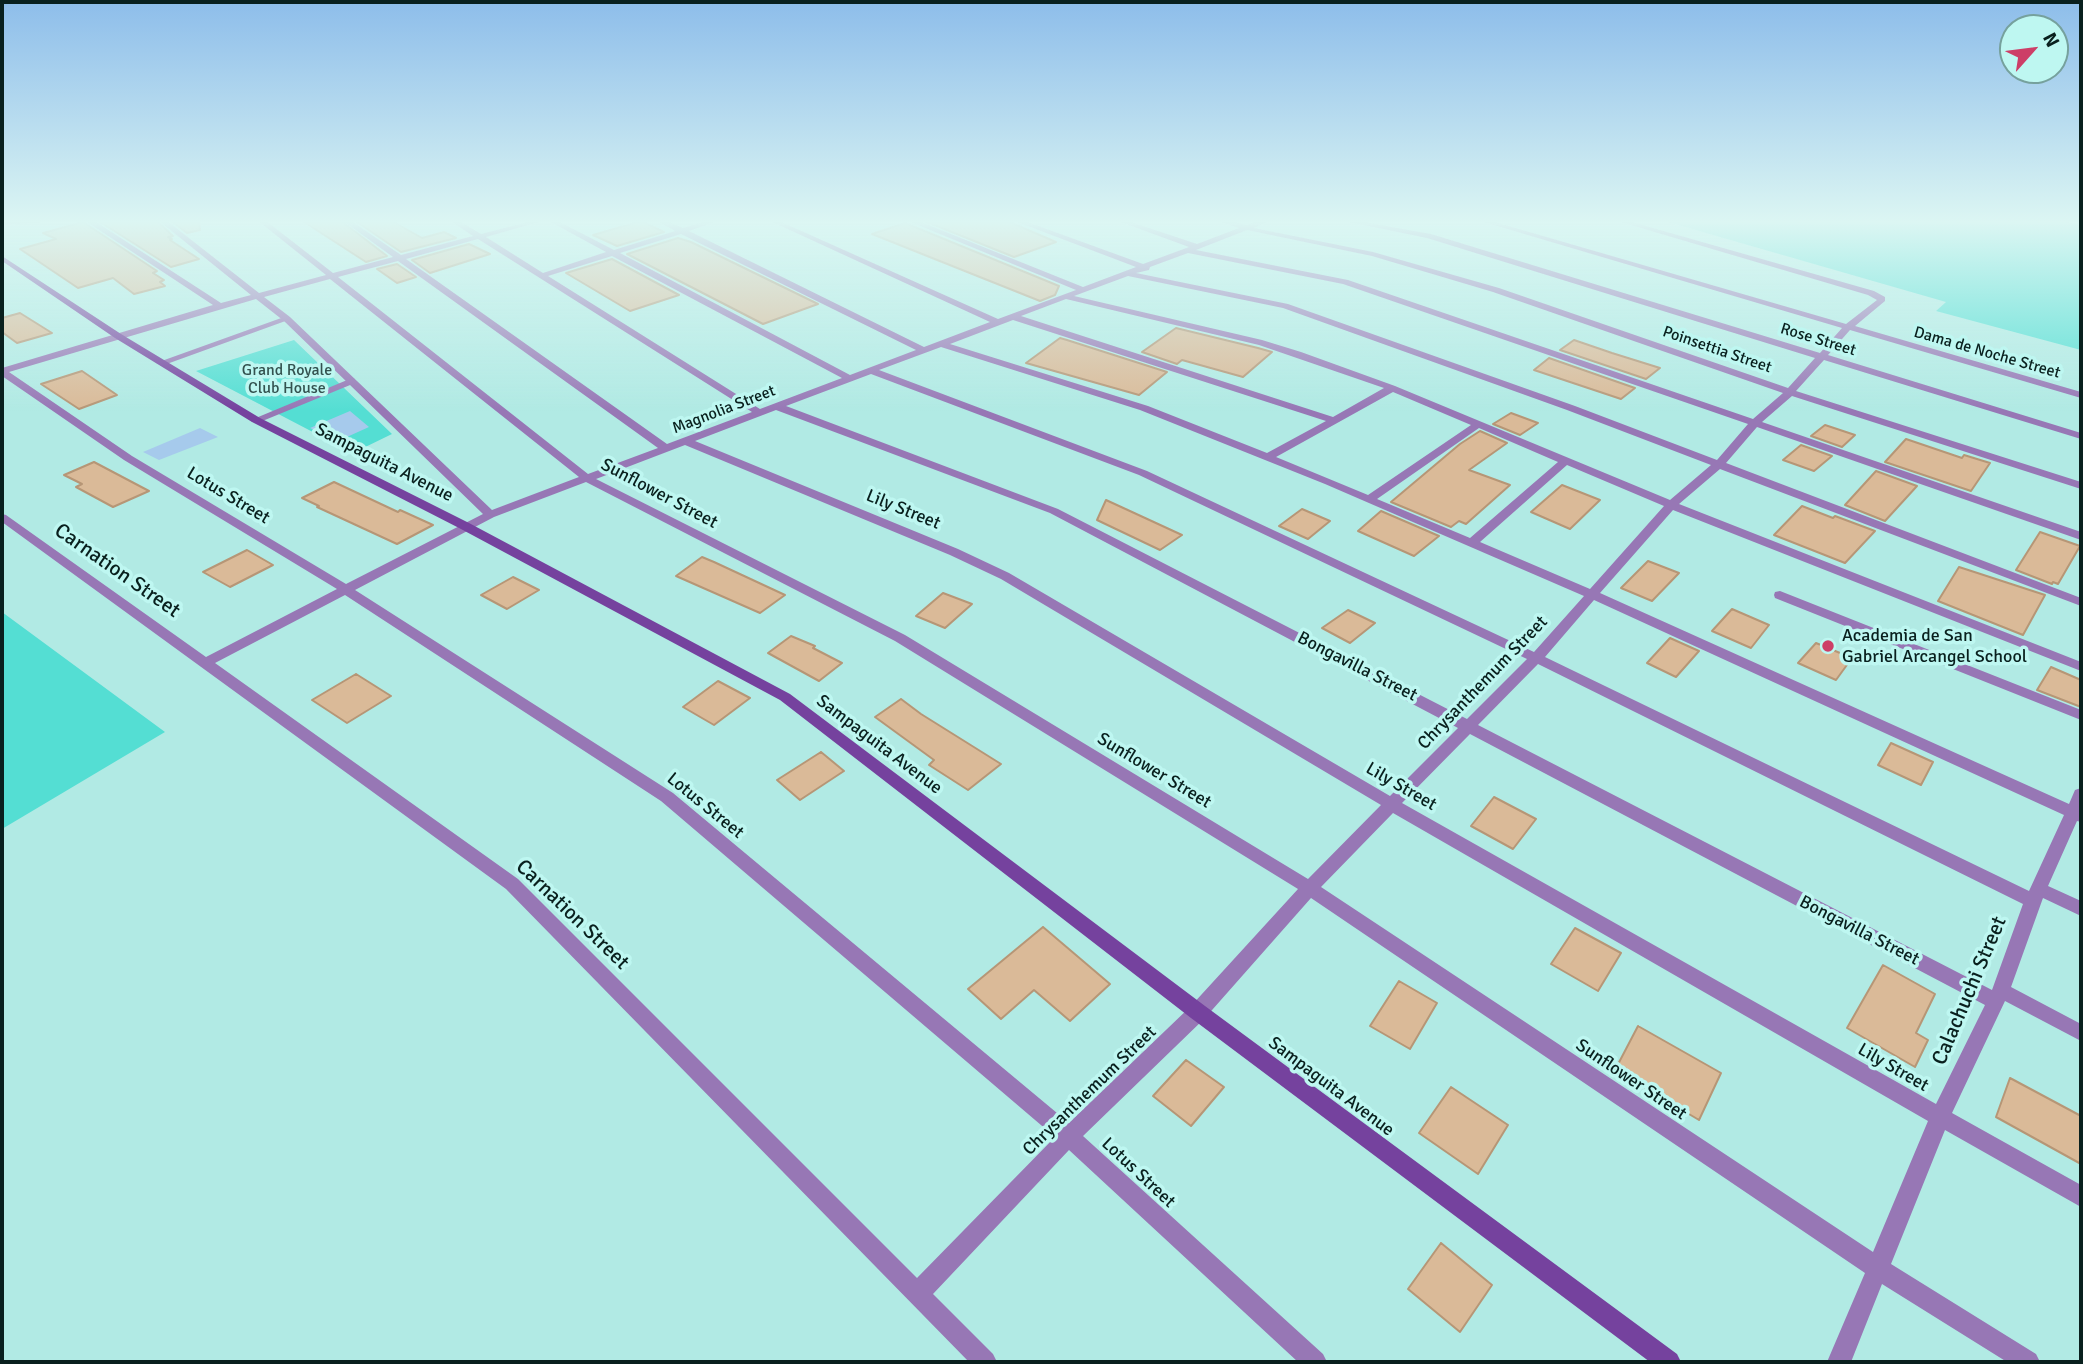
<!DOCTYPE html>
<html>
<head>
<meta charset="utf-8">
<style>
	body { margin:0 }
	#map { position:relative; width:2083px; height:1364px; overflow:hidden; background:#b1eae4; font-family:Signika,sans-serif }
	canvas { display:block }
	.frame { position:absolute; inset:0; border:4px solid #09201e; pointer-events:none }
	.north { position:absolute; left:1999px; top:14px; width:70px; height:70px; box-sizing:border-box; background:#bef7f1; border:2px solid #76a19d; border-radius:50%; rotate:62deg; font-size:19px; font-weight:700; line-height:28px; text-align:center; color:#09201e }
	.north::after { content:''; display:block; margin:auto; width:24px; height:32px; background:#cd3e67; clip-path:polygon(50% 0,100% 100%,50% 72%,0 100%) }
</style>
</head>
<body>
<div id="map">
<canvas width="2083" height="1364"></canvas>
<div class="frame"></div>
<div class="north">N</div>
</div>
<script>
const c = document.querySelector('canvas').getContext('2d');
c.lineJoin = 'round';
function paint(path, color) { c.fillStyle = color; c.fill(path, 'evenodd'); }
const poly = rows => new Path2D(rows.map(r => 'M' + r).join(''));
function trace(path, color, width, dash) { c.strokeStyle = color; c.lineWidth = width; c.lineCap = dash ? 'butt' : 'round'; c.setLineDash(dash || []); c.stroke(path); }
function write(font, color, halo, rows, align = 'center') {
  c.font = font + ' Signika,sans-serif'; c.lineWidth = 7; c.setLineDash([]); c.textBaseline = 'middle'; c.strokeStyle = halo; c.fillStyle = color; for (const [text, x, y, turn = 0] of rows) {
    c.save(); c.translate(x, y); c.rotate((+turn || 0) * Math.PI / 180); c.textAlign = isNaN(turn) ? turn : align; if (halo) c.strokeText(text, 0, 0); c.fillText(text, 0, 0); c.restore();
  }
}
paint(poly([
	[1661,220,2056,220,2081,225,2081,350,1936,311,1946,302],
	[294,340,392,434,353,453,196,371],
	[2,612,165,732,2,829]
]), '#54ded3');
paint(poly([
	[350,411,369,427,338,441,310,428],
	[200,428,218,437,159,460,143,452]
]), '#a6caec');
const building = poly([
	[97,220,156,220,173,236,168,237,172,239,170,240,199,259,171,267,97,220],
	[170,220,199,220,200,230,187,233,170,220],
	[301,220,340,220,387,256,366,262,301,220],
	[354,220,390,220,422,238,444,232,456,238,401,252,354,220],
	[922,220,1005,220,1056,242,1014,257,922,220],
	[641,221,664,232,617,246,593,235,641,221],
	[83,222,157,271,153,273,164,280,160,282,165,286,134,294,113,278,78,288,20,249,56,239,43,233,83,222],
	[905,223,1059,286,1055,295,1040,301,872,234,905,223],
	[678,238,691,242,818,304,763,324,627,254,678,238],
	[469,244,490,254,430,273,412,260,469,244],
	[612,259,679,295,630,311,566,273,612,259],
	[397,264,416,277,397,283,377,269,397,264],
	[20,313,52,333,17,343,2,332,2,318,20,313],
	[1176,328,1258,348,1272,352,1243,377,1182,360,1177,364,1142,352,1176,328],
	[1060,338,1067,340,1167,372,1139,395,1026,363,1060,338],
	[1574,340,1612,353,1660,368,1646,379,1560,350,1574,340],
	[1549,358,1635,388,1621,399,1534,370,1549,358],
	[82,371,117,395,79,409,41,384,82,371],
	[1511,413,1538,423,1520,435,1493,424,1511,413],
	[1825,425,1855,435,1842,447,1811,436,1825,425],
	[1480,431,1507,443,1469,470,1510,485,1466,524,1459,521,1451,527,1391,502,1460,444,1480,431],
	[1906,439,1962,458,1964,455,1990,463,1971,491,1885,462,1906,439],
	[1801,445,1832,456,1814,471,1783,460,1801,445],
	[94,462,149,491,113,507,76,487,82,484,64,475,94,462],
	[1876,471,1917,486,1885,521,1845,505,1876,471],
	[334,482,398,512,400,510,433,525,397,544,317,507,319,506,302,498,334,482],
	[1562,485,1600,500,1570,529,1531,512,1562,485],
	[1106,500,1182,535,1160,550,1097,520,1106,500],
	[1802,506,1833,518,1835,516,1875,531,1845,563,1774,535,1802,506],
	[1302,509,1330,521,1308,539,1279,526,1302,509],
	[1381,511,1439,536,1414,556,1358,531,1381,511],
	[2040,532,2080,546,2058,584,2053,582,2052,584,2016,570,2040,532],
	[247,550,273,565,230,587,203,572,247,550],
	[702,557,714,562,785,595,760,613,676,576,702,557],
	[1648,561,1679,573,1652,601,1621,588,1648,561],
	[1959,567,2045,595,2023,635,1938,601,1959,567],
	[513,577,539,590,507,609,481,595,513,577],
	[943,593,972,604,945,628,916,616,943,593],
	[1732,609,1769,625,1751,648,1712,631,1732,609],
	[1348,610,1375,623,1350,643,1322,628,1348,610],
	[791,636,815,646,813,648,842,663,819,681,768,653,791,636],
	[1670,638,1699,651,1676,677,1647,663,1670,638],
	[1816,643,1852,658,1836,680,1798,663,1816,643],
	[2051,667,2081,680,2081,707,2037,690,2051,667],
	[356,674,391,696,347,723,312,700,356,674],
	[718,681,750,698,714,725,683,707,718,681],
	[901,699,921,714,1001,764,968,790,929,765,934,760,875,717,901,699],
	[1891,743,1933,762,1921,785,1878,765,1891,743],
	[821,752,844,771,800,800,777,780,821,752],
	[1494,797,1536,819,1513,849,1471,826,1494,797],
	[1043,927,1110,984,1070,1021,1034,990,1001,1019,968,989,1043,927],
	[1575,928,1621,953,1598,991,1551,964,1575,928],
	[1883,965,1935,994,1916,1033,1928,1040,1915,1067,1847,1028,1883,965],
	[1399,981,1437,1003,1410,1049,1370,1026,1399,981],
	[1638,1026,1721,1073,1699,1120,1615,1070,1638,1026],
	[1186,1060,1224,1087,1191,1126,1153,1096,1186,1060],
	[2010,1078,2081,1116,2081,1164,1996,1117,2010,1078],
	[1451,1087,1508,1125,1478,1174,1419,1133,1451,1087],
	[1441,1243,1492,1285,1460,1332,1408,1289,1441,1243]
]);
paint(building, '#daba98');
trace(building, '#b69676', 2);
paint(poly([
	[18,220,49,220,45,222,2,225,2,221,18,220],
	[284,317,291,319,164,365,156,363,284,317],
	[352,378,355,379,355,383,260,422,252,422,251,420,352,378]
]), '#9777b5');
paint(poly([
	[84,220,93,220,221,303,251,295,158,220,166,220,259,293,326,275,257,220,265,220,333,273,393,257,342,220,350,220,401,255,473,236,449,220,458,220,481,234,535,220,546,220,486,237,543,273,606,252,547,220,556,220,614,250,675,231,656,220,665,220,683,228,710,220,720,220,689,231,924,347,990,322,768,220,777,220,998,319,1076,290,906,220,916,220,1083,287,1136,267,1012,220,1022,220,1143,264,1189,247,1115,220,1125,220,1197,244,1239,228,1215,220,1226,220,1246,225,1261,220,1271,220,1254,228,1373,252,1499,288,1788,388,1815,358,1427,238,1339,220,1353,220,1431,234,1820,353,1842,328,1477,220,1488,220,1846,324,1877,300,1868,295,1614,220,1625,220,1874,291,1885,297,1885,301,1855,326,2081,392,2081,398,1850,330,1828,355,2081,433,2081,439,1824,360,1796,391,2081,482,2081,489,1792,396,1762,422,2081,532,2081,540,1757,427,1726,463,2081,598,2081,606,1720,469,1679,504,2081,662,2081,671,1673,510,1600,593,2069,804,2075,790,2081,788,2081,822,2077,821,2048,886,2081,901,2081,916,2043,898,2011,987,2081,1024,2081,1041,2005,1001,1952,1113,2081,1185,2081,1207,1945,1130,1891,1264,2036,1354,2040,1362,2007,1362,1882,1284,1851,1362,1827,1362,1865,1273,1311,898,1205,1018,1083,1136,1323,1354,1327,1362,1298,1362,1069,1150,933,1294,993,1354,997,1362,969,1362,506,889,2,522,2,514,6,515,206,657,337,589,124,460,2,376,2,368,213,305,84,220],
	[1247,230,1372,256,1493,292,1783,393,1753,419,1348,280,1196,250,1247,230],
	[681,234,916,350,850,375,620,253,681,234],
	[478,239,752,412,667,444,406,259,478,239],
	[1188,253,1343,284,1748,424,1717,460,1575,406,1288,304,1136,273,1149,270,1150,267,1188,253],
	[612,256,842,378,760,409,548,276,612,256],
	[398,261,658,448,588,474,338,277,398,261],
	[1128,276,1283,308,1567,410,1711,465,1670,500,1395,386,1301,352,1262,340,1074,296,1128,276],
	[330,279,579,477,492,510,290,317,264,297,330,279],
	[256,299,284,321,483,514,346,584,132,456,9,372,256,299],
	[1066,299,1259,345,1384,388,1333,417,1021,316,1066,299],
	[1013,320,1326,421,1267,453,1148,406,950,344,1013,320],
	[941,347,1140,410,1325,484,1584,596,1534,652,1147,471,879,370,941,347],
	[871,374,1139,475,1527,659,1467,719,1058,509,786,406,871,374],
	[1393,392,1471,425,1368,495,1276,457,1393,392],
	[776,410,1050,513,1458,728,1390,796,1009,573,958,549,695,441,776,410],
	[1479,428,1558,462,1470,538,1377,499,1479,428],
	[685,445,950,555,1001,579,1381,805,1308,879,905,635,596,479,685,445],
	[1567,465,1664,506,1590,589,1480,542,1567,465],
	[586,482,895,641,1298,889,1191,1006,1069,1123,673,793,355,590,494,517,586,482],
	[345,595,661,801,1055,1137,917,1278,518,879,215,663,345,595],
	[1594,600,2064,815,2029,891,1545,657,1594,600],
	[1538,664,2023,904,1992,990,1478,725,1538,664],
	[1470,734,1985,1005,1936,1104,1402,803,1470,734],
	[1393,813,1928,1121,1873,1252,1321,887,1393,813],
	[1780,591,2081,710,2081,720,1775,598,1774,595,1775,592,1780,591]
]), '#9777b5');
paint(poly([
	[2,256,121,334,260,418,469,523,790,694,1205,1006,1677,1354,1681,1362,1650,1362,1191,1018,780,700,461,529,252,422,115,338,2,261,2,256]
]), '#75429e');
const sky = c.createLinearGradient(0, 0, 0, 411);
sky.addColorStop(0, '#8dbdea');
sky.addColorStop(0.54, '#dcf6f3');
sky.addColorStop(1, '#dcf6f300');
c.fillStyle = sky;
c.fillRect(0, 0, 2083, 411);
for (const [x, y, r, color] of [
	[1828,646,7,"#cd3e67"]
]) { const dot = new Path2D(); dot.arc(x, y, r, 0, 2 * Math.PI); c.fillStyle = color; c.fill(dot); trace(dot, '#bef7f1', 2.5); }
write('16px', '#09201e', '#bef7f1', [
	["Rose Street",1818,340,17],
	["Poinsettia Street",1717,350,19],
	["Dama de Noche Street",1987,353,16],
	["Magnolia Street",724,410,-21]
]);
write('16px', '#33524f', '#bef7f1', [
	["Grand Royale",287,371],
	["Club House",287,389]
]);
write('18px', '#09201e', '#bef7f1', [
	["Sampaguita Avenue",384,463,27],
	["Sunflower Street",659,494,28],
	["Lotus Street",228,496,31],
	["Lily Street",903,510,22],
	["Bongavilla Street",1357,667,27],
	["Chrysanthemum Street",1483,683,-46],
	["Sampaguita Avenue",879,745,37],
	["Sunflower Street",1154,771,31],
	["Lily Street",1401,787,30],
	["Lotus Street",705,806,39],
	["Bongavilla Street",1859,931,27],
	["Lily Street",1893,1068,30],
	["Sunflower Street",1631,1080,34],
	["Sampaguita Avenue",1331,1087,37],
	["Chrysanthemum Street",1090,1091,-44],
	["Lotus Street",1138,1173,43]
]);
write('18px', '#09201e', '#bef7f1', [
	["Academia de San",1842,636],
	["Gabriel Arcangel School",1842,657]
], 'left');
write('21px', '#09201e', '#bef7f1', [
	["Carnation Street",117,571,35],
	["Carnation Street",572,915,44],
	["Calachuchi Street",1970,991,-67]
]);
</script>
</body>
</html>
